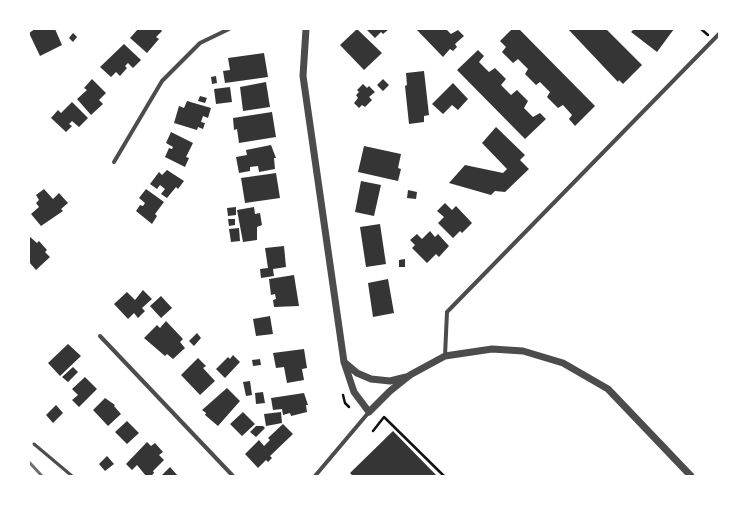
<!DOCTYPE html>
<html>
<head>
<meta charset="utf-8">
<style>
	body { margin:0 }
	#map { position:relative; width:748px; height:505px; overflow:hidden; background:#fff; font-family:"Nunito Sans",sans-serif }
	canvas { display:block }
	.frame { position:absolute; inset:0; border:30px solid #fff; pointer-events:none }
</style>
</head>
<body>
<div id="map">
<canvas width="748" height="505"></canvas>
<div class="frame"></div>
</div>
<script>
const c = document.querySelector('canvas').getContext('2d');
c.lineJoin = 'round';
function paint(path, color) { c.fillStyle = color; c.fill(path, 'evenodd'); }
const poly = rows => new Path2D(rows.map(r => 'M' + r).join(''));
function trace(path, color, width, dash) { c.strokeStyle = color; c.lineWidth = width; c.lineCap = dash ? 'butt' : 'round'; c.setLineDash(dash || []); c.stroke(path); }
paint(poly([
	[35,29,55,29,62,45,40,56,29,33],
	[138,29,160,29,162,31,156,37,159,39,147,53,130,38],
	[357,29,382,53,364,70,340,45],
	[366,29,389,29,383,34,381,32,375,38],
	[416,29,446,29,451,34,458,30,464,36,455,44,457,47,453,51,450,49,443,57],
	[512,29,519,29,595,106,575,126,569,119,572,115,563,105,558,108,547,97,550,92,540,82,536,85,525,74,528,69,518,59,513,63,502,52,506,47,500,41],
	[568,29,606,29,642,65,623,84,619,80,618,82],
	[634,29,674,29,657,52,631,32],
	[73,33,77,37,73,42,69,38],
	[124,44,141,60,133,68,128,63,125,66,127,68,120,76,116,72,111,77,100,67],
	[478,50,484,56,479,62,489,72,495,68,506,79,501,85,511,95,517,90,528,101,524,108,533,117,540,113,546,119,525,139,457,70],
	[264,53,268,77,225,83,223,71,230,70,228,58],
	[424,71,429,115,424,116,424,122,409,124,405,86,407,85,406,73],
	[216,76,217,83,212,84,211,77],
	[92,79,106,93,99,100,103,104,91,115,77,99,87,90,84,88],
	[383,79,389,85,383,91,377,85],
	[266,82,270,107,243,111,240,87],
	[453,83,468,99,458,110,452,105,443,114,432,104],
	[363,84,367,88,369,86,375,92,369,97,372,100,365,107,362,105,359,108,354,103,358,98,356,95,359,92,357,90],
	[230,87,232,102,216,104,214,89],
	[200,96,207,98,205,103,198,101],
	[187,101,211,108,208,118,203,116,201,122,205,123,203,129,198,127,197,130,174,123,179,106,184,108],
	[72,102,88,118,79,127,72,121,69,124,72,126,66,132,51,118,58,110,61,113],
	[272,112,276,137,239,143,237,129,234,130,233,118],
	[496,127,525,155,520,160,529,169,505,192,495,191,491,195,449,183,465,165,503,173,507,169,482,143],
	[171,132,193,143,186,157,189,158,185,167,165,157,169,148,172,149,173,147,166,143],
	[271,145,276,158,274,158,275,169,259,172,258,166,250,167,250,171,239,173,236,157,247,155,246,150],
	[364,146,401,154,398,168,401,169,398,181,358,172],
	[167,170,184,181,178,189,176,187,167,198,161,194,165,189,160,185,157,189,150,184,159,172,162,175],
	[276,173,280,198,245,203,241,178],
	[361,181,381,185,374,216,355,212],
	[44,189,53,199,59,193,68,203,61,209,63,211,41,226,31,214,39,207,36,203,39,200,36,195],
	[146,189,164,202,155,214,157,216,152,224,136,211,140,205,143,206,145,203,139,198],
	[408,190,417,192,416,199,407,198],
	[445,203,452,210,456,206,472,223,462,233,460,231,453,238,438,223,444,217,437,211],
	[236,207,236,215,228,216,227,208],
	[254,207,255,214,260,213,262,225,257,227,257,240,243,242,237,210],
	[228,219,235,219,235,225,229,226],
	[380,224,386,264,366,267,360,227],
	[239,228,240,241,231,242,229,229],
	[430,231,435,237,438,234,449,246,439,257,436,254,427,263,412,248,415,245,410,240,417,234,422,239],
	[29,236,37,243,39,241,47,250,45,252,50,257,36,270,29,262],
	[284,246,286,267,273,269,274,276,261,278,260,269,268,268,265,248],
	[405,259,405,267,399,267,399,260],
	[294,275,299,306,274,307,273,300,276,299,275,294,271,295,269,279],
	[388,279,394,313,373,317,368,283],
	[143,290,152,299,142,308,145,311,138,318,134,313,128,319,114,304,127,292,135,300],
	[161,296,172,308,161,318,150,306],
	[270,316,273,334,256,336,253,319],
	[166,321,183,339,180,342,185,348,173,359,167,354,165,356,144,338,157,325,160,328],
	[197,333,201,338,194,346,189,341],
	[68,344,81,356,60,376,48,363],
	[304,349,307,368,302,369,304,380,287,383,284,367,276,368,273,353],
	[233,355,240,362,225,378,216,369,228,357,230,359],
	[198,358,206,366,203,368,215,381,200,395,181,375],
	[260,359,261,365,253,366,252,360],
	[73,367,78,372,68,382,62,377],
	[85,377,97,389,79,407,72,400,78,395,72,389],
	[250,381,252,395,246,396,243,382],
	[227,388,240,401,218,426,205,415,206,413,202,410],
	[263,392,265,403,256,404,255,393],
	[304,393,308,405,306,405,307,412,291,416,290,413,283,415,282,409,273,410,271,398],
	[105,398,115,405,114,406,121,414,108,426,93,410],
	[56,405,63,413,53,423,46,415],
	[243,412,255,424,242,436,230,424],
	[281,412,282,423,266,426,264,414],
	[127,421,139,433,127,444,115,432],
	[283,424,293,434,270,456,272,458,268,462,266,460,258,468,245,454,259,440,264,446,270,440,268,438],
	[256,426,263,426,265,428,256,437,250,432],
	[393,431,437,476,353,476,350,473],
	[147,442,151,446,155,443,163,452,159,455,164,460,153,471,154,473,151,476,146,476,137,465,132,470,126,464],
	[107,456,114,464,105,471,99,464],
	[170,467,178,476,161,476]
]), '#353535');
trace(poly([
	[701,29,708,35],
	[343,395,345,403,349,407],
	[373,431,384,417,444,476]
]), '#111', 2.5);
trace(poly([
	[34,444,72,476]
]), '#4c4c4c', 3);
trace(poly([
	[114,162,162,81,200,43,229,29],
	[100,336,233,476],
	[445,356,447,312,719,34],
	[315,476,369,412]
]), '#4c4c4c', 4);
trace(poly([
	[306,29,303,76,344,362,354,392,369,412,390,391,410,375,445,356,492,349,523,351,563,363,608,389,691,476],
	[344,362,357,373,371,379,390,381,406,377]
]), '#4c4c4c', 7);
trace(poly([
	[29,462,42,476]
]), '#707070', 3);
</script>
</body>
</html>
